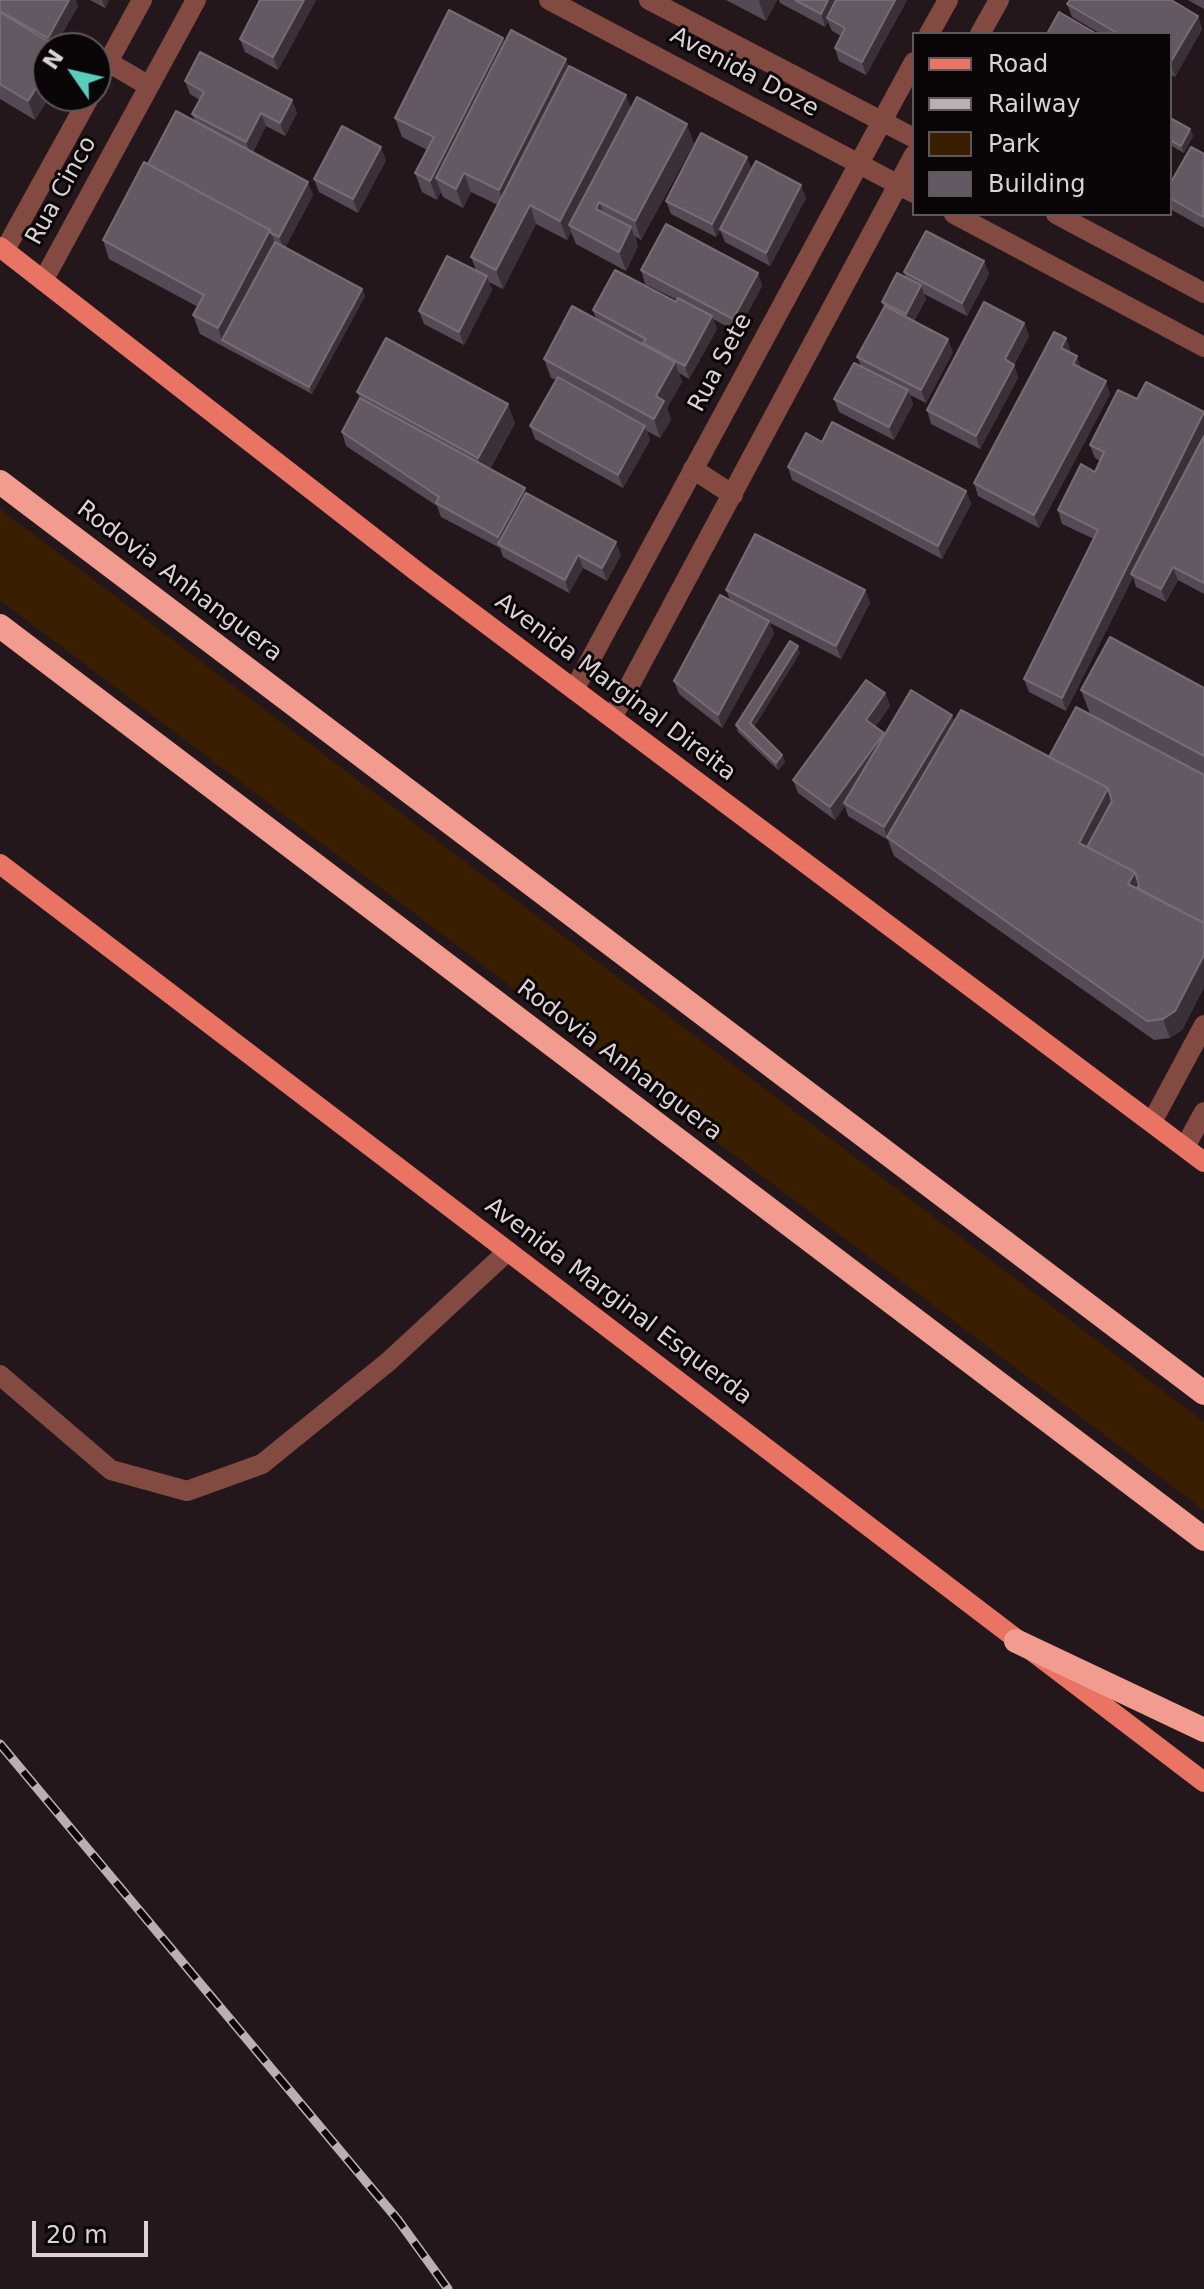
<!DOCTYPE html>
<html>
<head>
<meta charset="utf-8">
<style>
	body { margin:0 }
	#map { position:relative; width:1204px; height:2289px; overflow:hidden; background:#24171c; font-family:"DejaVu Sans",sans-serif }
	canvas { display:block }
	.legend { position:absolute; left:912px; top:32px; width:260px; height:184px; box-sizing:border-box; background:#0a0507; border:2px solid #5e5759; margin:0; padding:10px 14px; list-style:none; font-size:24px; color:#dbd2d5 }
	.legend li { display:flex; align-items:center; gap:16px; height:40px }
	.legend b { width:40px; border:2px solid #5e5759 }
	.north { position:absolute; left:32px; top:32px; width:80px; height:80px; box-sizing:border-box; background:#0a0507; border:2px solid #5e5759; border-radius:50%; rotate:304deg; font-size:22px; font-weight:700; line-height:32px; text-align:center; color:#dbd2d5 }
	.north::after { content:''; display:block; margin:auto; width:28px; height:36px; background:#59cebf; clip-path:polygon(50% 0,100% 100%,50% 72%,0 100%) }
	.scale { position:absolute; left:32px; top:2221px; width:116px; height:36px; box-sizing:border-box; border:4px solid #dbd2d5; border-top:0; padding-left:10px; font-size:24px; line-height:28px; white-space:nowrap; color:#dbd2d5; -webkit-text-stroke:6px #0a0507; paint-order:stroke }
</style>
</head>
<body>
<div id="map">
<canvas width="1204" height="2289"></canvas>
<ul class="legend">
<li><b style="height:10px;background:#e97464"></b>Road</li>
<li><b style="height:10px;background:#bab0b3"></b>Railway</li>
<li><b style="height:22px;background:#3a1e00"></b>Park</li>
<li><b style="height:22px;background:#625962"></b>Building</li>
</ul>
<div class="north">N</div>
<div class="scale">20 m</div>
</div>
<script>
const c = document.querySelector('canvas').getContext('2d');
c.lineJoin = 'round';
function paint(path, color) { c.fillStyle = color; c.fill(path, 'evenodd'); }
const poly = rows => new Path2D(rows.map(r => 'M' + r).join(''));
function trace(path, color, width, dash) { c.strokeStyle = color; c.lineWidth = width; c.lineCap = dash ? 'butt' : 'round'; c.setLineDash(dash || []); c.stroke(path); }
function write(font, color, halo, rows, align = 'center') {
  c.font = font + ' "DejaVu Sans",sans-serif'; c.lineWidth = 6; c.setLineDash([]); c.textBaseline = 'middle'; c.strokeStyle = halo; c.fillStyle = color; for (const [text, x, y, turn = 0] of rows) {
    c.save(); c.translate(x, y); c.rotate((+turn || 0) * Math.PI / 180); c.textAlign = isNaN(turn) ? turn : align; if (halo) c.strokeText(text, 0, 0); c.fillText(text, 0, 0); c.restore();
  }
}
paint(poly([
	[0,509,1204,1422,1204,1510,0,600]
]), '#3a1e00');
trace(poly([
	[549,0,914,193],
	[649,0,914,138],
	[929,34,948,0],
	[980,34,999,0],
	[108,62,149,86],
	[96,84,142,0],
	[954,214,1204,347],
	[1056,214,1204,293],
	[5,250,90,96],
	[43,281,196,0],
	[693,469,733,495],
	[574,690,914,62],
	[612,718,914,155],
	[1152,1122,1204,1025],
	[1185,1147,1204,1112],
	[0,1375,111,1470,187,1491,262,1464,388,1362,508,1251]
]), '#824a41', 20);
trace(poly([
	[0,247,420,574,1204,1162],
	[0,864,1204,1782]
]), '#e97464', 20);
trace(poly([
	[0,482,1204,1393],
	[0,626,1204,1539],
	[1016,1641,1204,1730]
]), '#f19c8f', 24);
const rail = poly([
	[0,1744,398,2220,448,2289]
]);
trace(rail, '#bab0b3', 9);
trace(rail, '#0a0507', 6, [18]);
paint(poly([
	[0,0,78,6,55,46,48,96,50,96,35,120,0,99],
	[90,0,109,0,105,8],
	[260,0,316,0,278,70,245,52,240,39],
	[726,0,777,0,766,21],
	[779,0,907,0,866,75,839,61,835,48,841,36,832,31,828,22,825,27,780,3],
	[1188,0,1204,0,1204,9],
	[1067,4,1198,16,1202,29,1175,77,1170,74,1170,34,1101,34,1072,17],
	[505,43,569,66,631,109,694,143,641,240,635,236,638,246,626,271,576,244,571,232,567,240,536,224,503,289,489,282,492,290,464,345,424,324,419,311,476,270,471,257,498,205,471,192,463,208,443,197,441,192,437,200,422,192,415,173,427,150,402,137,395,118],
	[185,81,292,100,297,113,285,136,266,126,253,152,313,195,285,248,362,289,365,296,312,394,200,334,193,315,198,307,109,259,103,240,148,164,195,121,192,114,200,100,190,94],
	[1170,118,1190,129,1193,136,1184,153,1170,145],
	[1204,154,1204,228,1170,209,1170,184],
	[386,160,358,213,319,192,314,179],
	[751,169,806,198,770,266,725,242,720,230,716,237,671,214,666,201],
	[984,261,989,274,967,316,924,294,926,299,914,321,953,352,926,403,910,395,913,404,894,440,839,412,834,399,861,366,857,357,884,307,882,302,906,277,904,272],
	[641,270,758,273,762,286,737,332,713,319,717,329,689,379,679,373,682,382,667,408,671,420,660,438,647,431,650,440,623,488,535,439,530,426,556,380,551,378,544,359,596,319,593,310,676,302,677,300,645,284],
	[1024,323,1029,336,1014,365,1018,378,980,449,931,424,927,410],
	[1066,338,1070,352,1081,368,1110,394,1039,528,978,496,974,483],
	[357,392,515,423,490,469,621,555,607,581,583,568,569,593,503,557,500,548,441,517,437,506,346,446,342,432,360,398],
	[1137,399,1204,411,1204,434,1192,458,1204,436,1204,594,1178,580,1166,602,1136,587,1133,577,1066,711,1029,692,1024,679,1094,539,1062,524,1058,510,1095,472,1100,461,1095,458,1090,445],
	[822,442,966,491,971,504,942,559,792,480,788,467],
	[726,590,865,590,870,603,841,659,770,623,774,634,722,728,679,694,674,681,730,600],
	[800,653,754,727,782,755,785,762,778,770,738,732,736,725],
	[1204,688,1204,987,1182,1030,1170,1038,1154,1040,894,856,888,840,848,816,845,806,835,820,798,793,793,780,885,693,890,706,875,727,884,735,954,721,1049,757,1090,714,1081,690]
]), '#534a55');
paint(poly([
	[69,0,76,0,78,6,54,48,51,48,48,38],
	[102,0,109,0,105,8],
	[304,0,316,0,278,70,273,57],
	[760,0,777,0,766,21,759,2],
	[828,0,840,0,827,18,828,22,825,27,821,14],
	[895,0,907,0,866,75,862,62],
	[1198,16,1202,29,1175,77,1170,63],
	[503,38,510,57,436,178,441,192,437,200,430,181],
	[566,59,573,78,506,209,499,190],
	[48,69,48,96,50,96,35,120,28,101],
	[626,95,633,114,569,225,571,232,567,240,560,221],
	[292,100,297,113,285,136,280,123],
	[261,113,266,126,251,155,246,142],
	[687,124,694,143,641,240,635,221],
	[1190,129,1193,136,1184,153,1181,146],
	[381,147,386,160,358,213,353,199],
	[747,157,752,170,716,237,712,224],
	[464,173,471,192,463,208,456,189],
	[308,182,313,195,284,250,279,237],
	[801,185,806,198,770,266,766,253],
	[599,202,606,221,596,209],
	[530,205,536,224,503,289,496,270],
	[631,227,638,246,626,271,619,252],
	[270,230,277,249,222,340,218,328],
	[984,261,989,274,967,316,962,303],
	[758,273,762,286,737,332,733,319],
	[487,276,492,290,464,345,459,332],
	[921,285,926,299,911,327,906,314],
	[362,289,365,296,312,394,309,387],
	[712,316,717,329,689,379,685,366],
	[1024,323,1029,336,1010,371,1014,365,1018,378,980,449,976,436,1005,359],
	[1066,338,1071,351,1066,361,1061,348],
	[948,339,953,352,926,403,921,390],
	[1077,356,1081,369,1073,364],
	[675,362,682,382,667,408,671,420,660,438,654,419,656,396],
	[1106,381,1110,394,1039,528,1034,515],
	[908,390,913,404,894,440,889,427],
	[508,404,515,423,485,477,478,458],
	[1204,412,1204,434,1134,575,1131,574,1133,577,1066,711,1062,698],
	[645,426,650,440,623,488,618,475],
	[525,488,530,501,502,546,498,537],
	[966,491,971,504,942,559,938,546],
	[616,542,621,555,607,581,602,568],
	[578,555,583,568,569,593,565,580],
	[1173,567,1178,580,1166,602,1161,589],
	[865,590,870,603,841,659,836,646],
	[769,621,774,634,722,728,718,715],
	[798,646,800,653,752,730,750,723],
	[885,693,890,706,870,733,866,720],
	[952,715,957,728,887,837,888,841,884,827],
	[884,733,888,747,844,803,845,806,835,820,830,807],
	[782,755,785,762,778,770,776,763],
	[1108,788,1115,807,1088,858,1079,843],
	[1135,872,1141,892,1128,884],
	[1204,955,1204,987,1182,1030,1170,1038,1163,1019]
]), '#3a3038');
const building = poly([
	[0,0,69,0,48,38,0,11,0,0],
	[260,0,304,0,273,57,240,39,260,0],
	[795,0,828,0,821,14,795,0],
	[836,0,895,0,862,62,835,48,845,28,827,18,836,0],
	[1070,0,1171,0,1198,16,1170,63,1170,34,1119,34,1067,4,1070,0],
	[449,10,503,38,430,181,415,173,434,137,395,118,449,10],
	[0,12,59,48,48,48,48,69,28,101,0,84,0,12],
	[1059,12,1097,34,1047,34,1059,12],
	[511,30,566,59,499,190,464,173,456,189,436,178,511,30],
	[200,52,292,100,280,123,261,113,246,142,192,114,204,92,185,81,200,52],
	[569,66,626,95,560,221,530,205,496,270,471,257,569,66],
	[637,97,687,124,635,221,599,202,596,209,631,227,619,252,569,225,637,97],
	[176,111,308,182,279,237,271,233,270,230,148,164,176,111],
	[1170,118,1190,129,1181,146,1170,140,1170,118],
	[342,126,381,147,353,199,314,179,342,126],
	[701,133,747,157,712,224,666,201,701,133],
	[1191,147,1204,154,1203,217,1170,198,1170,184,1191,147],
	[756,161,801,185,766,253,720,229,756,161],
	[144,162,270,230,218,328,193,315,204,295,103,240,144,162],
	[666,224,758,273,733,319,641,270,666,224],
	[926,231,984,261,962,303,904,272,926,231],
	[275,242,362,289,309,387,222,340,275,242],
	[447,256,487,276,459,332,419,311,447,256],
	[615,270,676,302,678,298,712,316,685,366,643,343,646,339,593,310,615,270],
	[897,273,921,285,906,314,882,302,897,273],
	[984,302,1024,323,1005,359,1014,365,976,436,927,410,984,302],
	[572,306,675,362,656,396,664,401,654,419,544,359,572,306],
	[885,306,948,339,921,390,857,357,885,306],
	[1054,332,1066,338,1061,348,1077,356,1073,364,1106,381,1034,515,974,483,1054,332],
	[386,338,508,404,478,458,357,392,386,338],
	[854,363,908,390,889,427,834,399,854,363],
	[558,377,645,426,618,475,530,426,558,377],
	[1146,382,1204,412,1062,698,1024,679,1098,530,1058,510,1081,464,1095,472,1104,452,1090,445,1118,390,1137,399,1146,382],
	[360,398,525,488,498,537,436,503,439,497,342,432,360,398],
	[832,422,966,491,938,546,788,467,806,433,822,442,832,422],
	[1204,436,1204,583,1173,567,1161,589,1131,574,1204,436],
	[526,493,616,542,602,568,578,555,565,580,498,544,526,493],
	[755,534,865,590,836,646,726,590,755,534],
	[720,595,769,621,718,715,674,681,720,595],
	[1110,637,1204,688,1204,756,1081,690,1110,637],
	[790,641,798,646,750,723,782,755,776,763,736,725,790,641],
	[866,680,885,693,866,720,884,733,830,807,793,780,866,680],
	[911,690,952,715,884,827,844,803,911,690],
	[1076,707,1204,775,1204,923,1137,888,1139,885,1135,872,1087,847,1112,801,1108,788,1049,757,1076,707],
	[961,710,1108,788,1079,843,1135,872,1128,884,1204,923,1204,955,1175,1011,1163,1019,1147,1021,887,837,961,710]
]);
paint(building, '#625962');
trace(building, '#756c74', 2);
write('24px', '#dbd2d5', '#0a0507', [
	["Avenida Doze",744,73,28],
	["Rua Cinco",62,191,-61],
	["Rua Sete",721,363,-62],
	["Rodovia Anhanguera",179,582,37],
	["Avenida Marginal Direita",615,688,37],
	["Rodovia Anhanguera",619,1061,37],
	["Avenida Marginal Esquerda",618,1302,37]
]);
</script>
</body>
</html>
